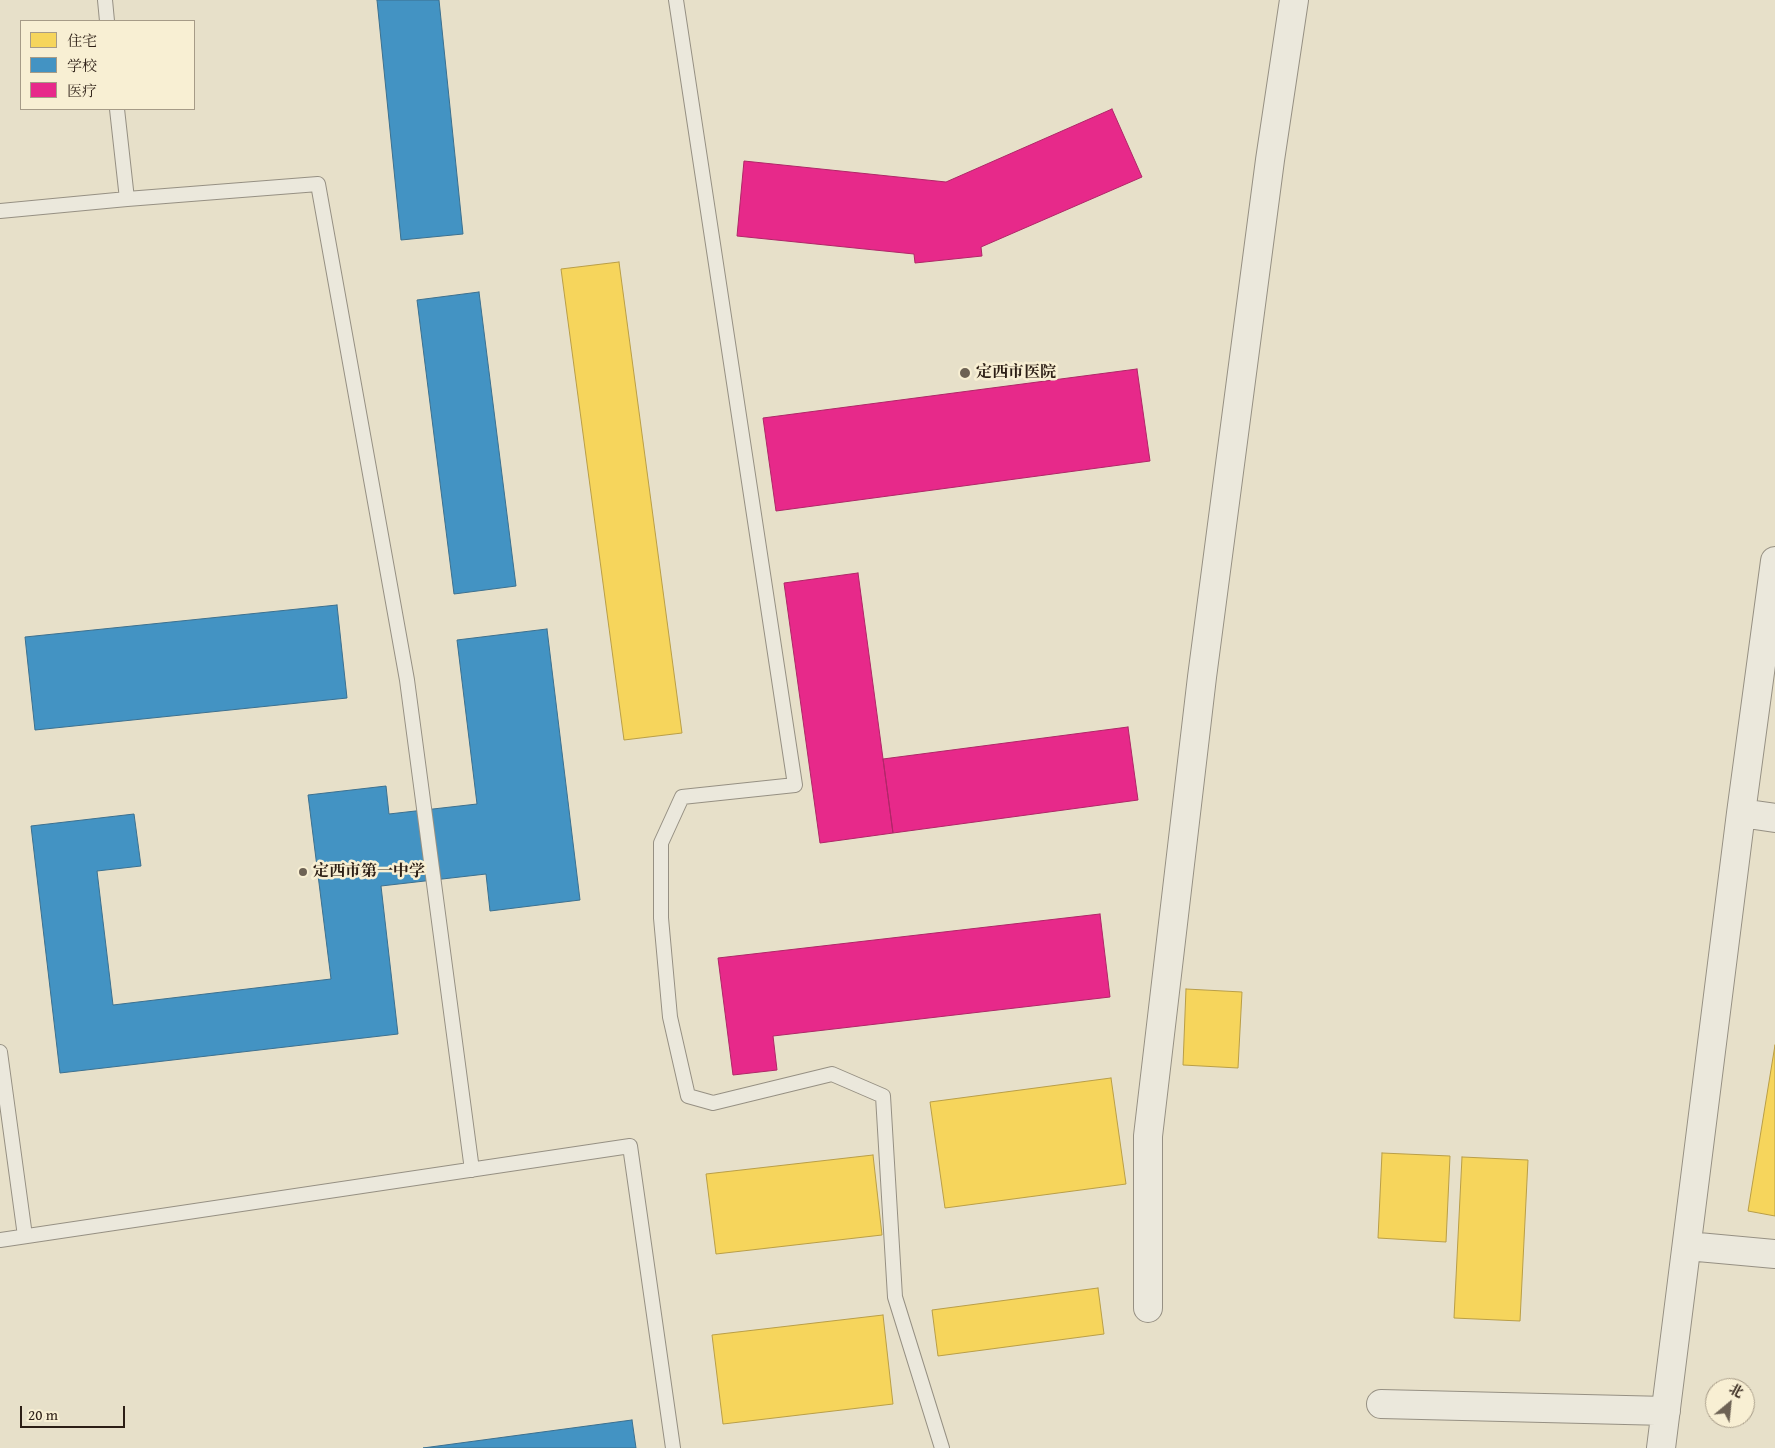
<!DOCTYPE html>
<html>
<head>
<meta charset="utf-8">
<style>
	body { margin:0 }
	#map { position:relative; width:1775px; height:1448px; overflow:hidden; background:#e7e0c9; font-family:"Gentium Book Plus","Noto Serif SC",serif }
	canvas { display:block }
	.legend { position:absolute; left:20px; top:20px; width:175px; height:90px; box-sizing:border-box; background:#f8efd3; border:1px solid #a69b87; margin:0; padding:6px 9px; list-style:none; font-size:15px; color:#2c1e15 }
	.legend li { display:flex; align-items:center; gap:10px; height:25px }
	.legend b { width:25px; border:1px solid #a69b87 }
	.north { position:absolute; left:1705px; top:1378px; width:50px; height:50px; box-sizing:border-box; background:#f8efd3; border:1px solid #a69b87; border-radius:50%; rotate:28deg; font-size:14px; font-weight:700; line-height:20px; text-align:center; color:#2c1e15 }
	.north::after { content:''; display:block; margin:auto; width:18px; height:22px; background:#6d6254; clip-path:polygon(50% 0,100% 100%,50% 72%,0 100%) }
	.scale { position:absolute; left:20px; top:1406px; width:105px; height:22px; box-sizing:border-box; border:2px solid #2c1e15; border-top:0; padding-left:6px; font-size:15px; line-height:18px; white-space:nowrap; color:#2c1e15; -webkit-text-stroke:4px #f8efd3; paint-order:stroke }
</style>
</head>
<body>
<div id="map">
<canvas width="1775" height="1448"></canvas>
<ul class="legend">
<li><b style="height:14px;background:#f6d55c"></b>住宅</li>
<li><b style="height:14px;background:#4393c3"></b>学校</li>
<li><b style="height:14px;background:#e7298a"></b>医疗</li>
</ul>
<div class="north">北</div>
<div class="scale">20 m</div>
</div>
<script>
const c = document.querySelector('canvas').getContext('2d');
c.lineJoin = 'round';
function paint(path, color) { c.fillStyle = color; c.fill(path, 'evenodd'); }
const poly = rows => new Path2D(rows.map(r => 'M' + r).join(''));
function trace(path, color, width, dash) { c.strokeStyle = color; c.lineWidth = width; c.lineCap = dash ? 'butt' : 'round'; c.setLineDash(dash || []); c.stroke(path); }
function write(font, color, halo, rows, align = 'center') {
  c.font = font + ' "Gentium Book Plus","Noto Serif SC",serif'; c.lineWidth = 5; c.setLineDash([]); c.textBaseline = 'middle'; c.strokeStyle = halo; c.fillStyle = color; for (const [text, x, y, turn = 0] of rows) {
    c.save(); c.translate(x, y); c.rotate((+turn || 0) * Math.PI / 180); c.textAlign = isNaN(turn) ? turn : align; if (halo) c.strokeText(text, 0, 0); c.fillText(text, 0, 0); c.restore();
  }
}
const homes = poly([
	[619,262,682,733,624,740,561,269,619,262],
	[1186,989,1242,992,1238,1068,1183,1065,1186,989],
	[1775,1045,1775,1216,1748,1211,1775,1045],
	[1111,1078,1126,1184,945,1208,930,1102,1111,1078],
	[1382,1153,1450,1156,1446,1242,1378,1238,1382,1153],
	[873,1155,882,1235,716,1254,706,1174,873,1155],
	[1462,1157,1528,1160,1520,1321,1454,1318,1462,1157],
	[1098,1288,1104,1334,938,1356,932,1310,1098,1288],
	[883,1315,893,1404,723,1424,712,1335,883,1315]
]);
paint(homes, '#f6d55c');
trace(homes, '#b99e47', 1);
const schools = poly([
	[377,0,439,0,463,234,401,240,377,0],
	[479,292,516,586,454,594,417,300,479,292],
	[337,605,347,698,35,730,25,637,337,605],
	[547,629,580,900,490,911,486,874,381,886,398,1034,60,1073,31,826,134,814,141,866,97,871,113,1005,331,979,308,795,386,786,389,814,477,804,457,640,547,629],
	[632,1420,636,1448,423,1448,632,1420]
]);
paint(schools, '#4393c3');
trace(schools, '#3c708f', 1);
const health = poly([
	[1112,109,1142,177,981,247,982,256,915,263,914,254,737,236,744,161,946,182,1112,109],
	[1137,369,1150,461,776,511,763,418,1137,369],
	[858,573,893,833,820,843,784,583,858,573],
	[1128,727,1138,800,893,833,883,759,1128,727],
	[1100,914,1110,997,773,1036,777,1070,733,1075,718,958,1100,914]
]);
paint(health, '#e7298a');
trace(health, '#af2667', 1);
const lane = poly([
	[105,0,107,21],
	[676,0,795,785,682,797,661,843,661,918,670,1017,688,1096,713,1103,832,1074,883,1096,895,1297,942,1448],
	[117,109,127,199],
	[0,211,127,199,318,184,407,680,472,1170],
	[0,1052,25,1236],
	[0,1240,630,1146,673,1448]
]);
const street = poly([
	[1741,813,1775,818],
	[1687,1246,1775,1254],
	[1148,1308,1148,1136,1202,677,1270,160,1294,0],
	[1381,1404,1666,1411],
	[1661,1448,1741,813,1775,561]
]);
trace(lane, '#969083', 16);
trace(street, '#969083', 30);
trace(lane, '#ebe8dc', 14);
trace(street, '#ebe8dc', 28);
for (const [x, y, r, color] of [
	[965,373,6,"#6d6254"],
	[303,872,5,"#6d6254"]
]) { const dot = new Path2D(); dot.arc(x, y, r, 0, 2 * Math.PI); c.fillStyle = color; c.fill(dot); trace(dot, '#f8efd3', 2); }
write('bold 16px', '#2c1e15', '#f8efd3', [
	["定西市医院",976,373],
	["定西市第一中学",313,872]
], 'left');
</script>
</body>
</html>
